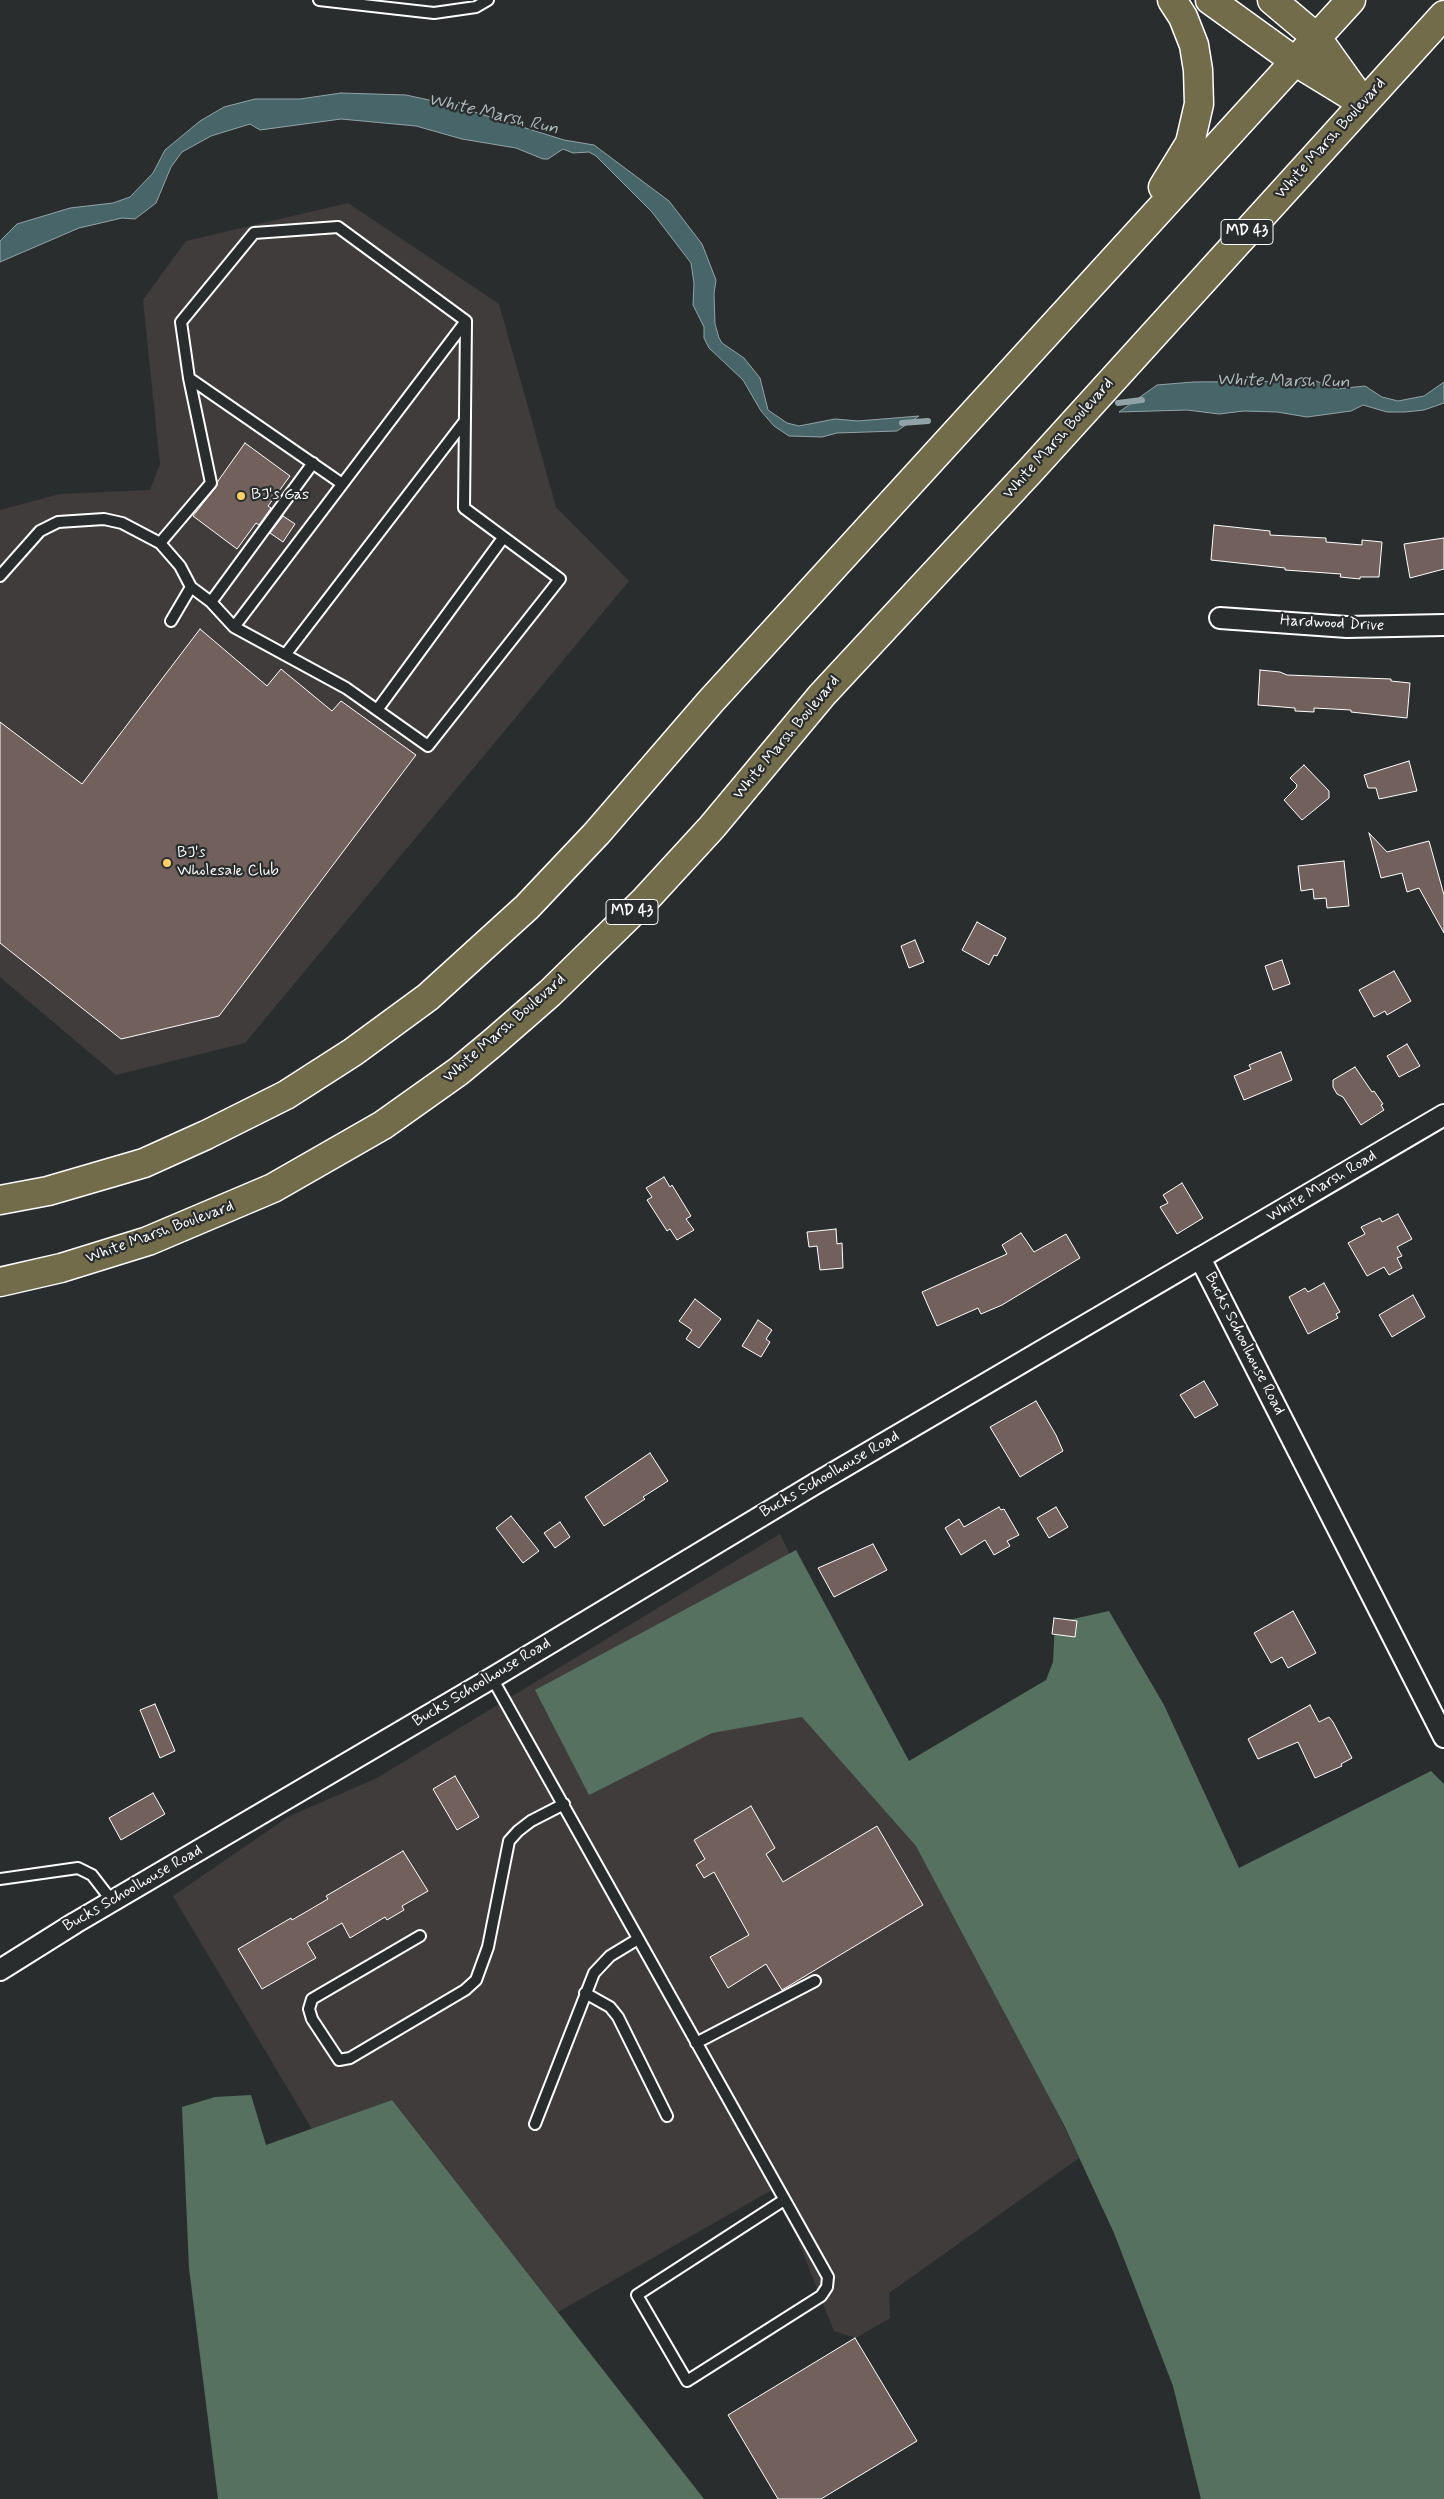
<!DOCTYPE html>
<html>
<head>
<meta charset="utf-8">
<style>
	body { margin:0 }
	canvas { display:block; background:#2a2d2e }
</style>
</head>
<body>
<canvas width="1444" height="2499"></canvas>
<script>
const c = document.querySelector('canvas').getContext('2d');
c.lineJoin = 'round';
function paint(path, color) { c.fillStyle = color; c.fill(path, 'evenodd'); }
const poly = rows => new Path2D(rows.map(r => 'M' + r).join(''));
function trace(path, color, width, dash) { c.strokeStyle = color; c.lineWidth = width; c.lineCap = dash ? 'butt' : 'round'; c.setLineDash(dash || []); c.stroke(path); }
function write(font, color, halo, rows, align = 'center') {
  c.font = font + ' Mynerve,sans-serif'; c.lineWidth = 4.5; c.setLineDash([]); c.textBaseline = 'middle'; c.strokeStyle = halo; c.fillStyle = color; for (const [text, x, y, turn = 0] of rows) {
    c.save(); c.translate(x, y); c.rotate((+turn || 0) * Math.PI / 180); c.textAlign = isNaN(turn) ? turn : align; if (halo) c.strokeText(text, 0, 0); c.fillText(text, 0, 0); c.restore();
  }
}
paint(poly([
	[348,203,499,304,556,507,629,581,245,1043,116,1075,0,977,0,510,60,494,150,490,160,464,143,300,186,241],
	[780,1534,1079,2158,889,2293,890,2318,856,2338,834,2331,777,2187,558,2312,392,2100,312,2129,173,1896,288,1817,377,1778]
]), '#403c3c');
paint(poly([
	[796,1550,909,1761,1046,1680,1053,1662,1055,1623,1109,1611,1164,1705,1239,1868,1431,1771,1444,1784,1444,2499,1201,2499,1173,2386,1114,2233,1064,2125,916,1846,802,1717,712,1733,589,1795,535,1690],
	[251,2095,266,2145,392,2100,704,2499,218,2499,189,2268,182,2107,215,2097]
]), '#567160');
const water = poly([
	[341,93,406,95,452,105,564,140,594,145,669,201,702,244,716,280,714,294,715,324,719,338,722,343,744,358,760,378,768,410,787,423,799,426,835,419,858,421,919,416,897,431,837,433,822,437,789,436,774,426,761,411,743,380,709,348,704,338,704,327,693,305,694,283,691,263,652,212,596,156,589,152,573,153,563,149,548,159,543,159,516,148,462,139,416,126,341,119,260,130,250,124,211,136,182,152,171,167,156,203,135,219,122,218,79,228,0,262,0,241,17,224,70,208,113,203,130,197,153,173,165,150,200,121,224,107,255,99,300,99,341,93],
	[1316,381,1336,389,1365,386,1382,397,1398,401,1424,396,1444,382,1444,403,1424,410,1405,412,1387,412,1363,405,1351,411,1307,417,1277,412,1244,411,1219,414,1187,410,1119,412,1157,385,1193,382,1316,381]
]);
paint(water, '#48666a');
trace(water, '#91a3a6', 1);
trace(poly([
	[1118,403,1142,400],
	[902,423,928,421]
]), '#91a3a6', 6);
const building = poly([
	[245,443,290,476,268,506,271,508,259,525,256,523,237,549,193,516,216,487,218,481,245,443],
	[283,516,295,524,283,542,270,533,283,516],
	[1214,525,1270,531,1270,535,1326,538,1326,542,1362,545,1362,540,1382,542,1379,577,1360,577,1360,579,1340,577,1341,574,1285,570,1285,568,1211,560,1214,525],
	[1444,538,1444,569,1410,578,1404,544,1444,538],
	[200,629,267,686,281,669,332,711,341,701,416,755,219,1016,121,1039,0,943,0,722,82,784,200,629],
	[1260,670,1280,672,1287,675,1391,679,1391,681,1410,683,1407,718,1351,712,1351,710,1314,708,1314,712,1295,711,1295,708,1258,705,1260,670],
	[1409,761,1417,791,1379,799,1376,788,1368,788,1364,775,1409,761],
	[1304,765,1329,791,1329,798,1302,820,1284,800,1296,788,1297,785,1290,778,1304,765],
	[1369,833,1387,852,1429,841,1444,895,1444,933,1419,888,1407,892,1402,873,1381,878,1369,833],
	[1344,861,1349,906,1327,908,1326,898,1314,899,1313,889,1301,891,1298,866,1344,861],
	[977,922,1006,938,997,956,994,955,989,965,962,950,977,922],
	[915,940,924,962,909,968,901,946,915,940],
	[1282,960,1290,984,1273,990,1265,966,1282,960],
	[1394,971,1411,1001,1387,1015,1385,1011,1374,1017,1359,990,1394,971],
	[1407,1044,1420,1066,1399,1077,1387,1056,1407,1044],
	[1281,1052,1292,1080,1244,1100,1234,1076,1251,1069,1249,1065,1281,1052],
	[1355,1067,1372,1092,1374,1091,1383,1104,1381,1105,1384,1110,1361,1125,1343,1097,1337,1094,1333,1087,1333,1080,1355,1067],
	[664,1177,670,1187,672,1185,691,1216,686,1219,694,1230,677,1240,670,1229,667,1231,647,1200,652,1197,646,1188,664,1177],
	[1182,1183,1203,1218,1177,1234,1160,1207,1168,1203,1163,1195,1182,1183],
	[1398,1214,1412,1239,1397,1247,1402,1256,1397,1258,1402,1268,1389,1275,1384,1267,1367,1276,1348,1243,1365,1234,1361,1227,1380,1218,1382,1222,1398,1214],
	[836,1229,837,1244,842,1243,843,1268,820,1270,817,1246,809,1247,807,1232,836,1229],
	[1021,1233,1034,1252,1066,1234,1080,1258,1002,1305,981,1314,978,1308,937,1326,922,1292,1007,1254,1002,1245,1021,1233],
	[1324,1283,1340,1312,1336,1314,1338,1318,1308,1334,1289,1297,1305,1288,1308,1292,1324,1283],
	[1413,1295,1425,1317,1392,1337,1379,1315,1413,1295],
	[695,1299,721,1319,699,1348,686,1339,692,1330,679,1321,695,1299],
	[758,1320,772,1330,766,1339,770,1342,761,1357,742,1346,758,1320],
	[1204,1381,1218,1405,1195,1418,1180,1395,1204,1381],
	[1036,1401,1056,1435,1063,1451,1020,1477,990,1427,1036,1401],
	[650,1453,668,1481,643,1497,645,1499,604,1526,585,1497,650,1453],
	[999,1507,1001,1510,1004,1509,1019,1535,1007,1541,1010,1546,994,1555,985,1540,961,1555,945,1528,959,1519,964,1527,999,1507],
	[1056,1507,1068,1527,1049,1538,1037,1518,1056,1507],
	[511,1516,539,1551,523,1563,496,1528,511,1516],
	[560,1522,570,1537,555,1548,544,1533,560,1522],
	[873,1544,887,1570,834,1597,818,1568,873,1544],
	[1293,1611,1316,1653,1288,1668,1282,1657,1271,1663,1254,1633,1293,1611],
	[1054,1618,1077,1621,1075,1637,1052,1634,1054,1618],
	[155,1704,175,1751,160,1758,140,1710,155,1704],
	[1310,1705,1319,1722,1329,1717,1333,1722,1352,1758,1341,1764,1342,1766,1315,1778,1298,1742,1258,1759,1248,1739,1310,1705],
	[455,1776,479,1817,457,1830,433,1789,455,1776],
	[153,1793,165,1814,121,1840,109,1818,153,1793],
	[751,1806,775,1848,766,1854,783,1882,877,1826,923,1905,782,1990,766,1964,728,1988,710,1957,749,1935,714,1872,704,1878,696,1865,705,1859,694,1840,751,1806],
	[403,1851,428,1891,402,1906,404,1910,387,1920,385,1917,350,1938,342,1923,307,1943,316,1958,262,1989,238,1949,291,1918,292,1920,328,1899,326,1896,403,1851],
	[855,2338,917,2441,821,2499,778,2499,728,2415,855,2338]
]);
paint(building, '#72605c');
trace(building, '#fff', 1);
const service = poly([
	[319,0,434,13,476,7,488,0],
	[189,378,341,483],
	[0,576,40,531,58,522,104,519,122,523,160,543,180,566,191,587,211,602,234,627,346,688,428,746,560,579,464,508,466,321,338,227,254,233,181,322,189,378,211,483,160,543],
	[211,602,313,463],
	[171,621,191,587],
	[234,627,466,321],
	[285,655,464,422],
	[377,710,503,538],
	[492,1678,828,2277,827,2287,821,2296,687,2381,637,2295,784,2200],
	[0,1879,78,1868,92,1875,112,1901],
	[420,1936,312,1999,309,2009,312,2019,339,2060,350,2058,465,1990,476,1980,488,1947,509,1841,518,1831,531,1821,564,1804],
	[585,1993,610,2007,618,2017,667,2116],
	[696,2043,815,1981],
	[535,2124,594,1973,610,1956,638,1939]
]);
const minor = poly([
	[1220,618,1347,627,1444,625],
	[1200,1258,1444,1737],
	[0,1970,75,1923,492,1678,813,1485,1444,1115]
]);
const trunk = poly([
	[1210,0,1296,62,1363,103],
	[1272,0,1317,38,1357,94],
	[1163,187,1190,143,1199,104,1198,70,1194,45,1183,17,1172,0],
	[0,1200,48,1191,144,1163,206,1135,286,1095,353,1052,428,997,527,907,597,833,711,701,1351,0],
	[0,1282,61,1268,148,1241,273,1188,383,1125,459,1071,495,1041,550,993,645,900,712,827,822,695,1031,470,1444,15]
]);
trace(service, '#fff', 14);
trace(minor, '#fff', 24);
trace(trunk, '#fff', 31);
trace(service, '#2a2d2e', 10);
trace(minor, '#2a2d2e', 20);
trace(trunk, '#736c4b', 28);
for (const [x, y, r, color] of [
	[241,496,5,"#ffd166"],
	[167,863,5,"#ffd166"]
]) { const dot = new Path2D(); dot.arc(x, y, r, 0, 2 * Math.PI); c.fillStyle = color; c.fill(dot); trace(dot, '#2a2d2e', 2); }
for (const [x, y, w] of [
	[1247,232,52],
	[632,912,52]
]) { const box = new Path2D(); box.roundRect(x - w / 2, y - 12.5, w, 25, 4); c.fillStyle = '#2a2d2e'; c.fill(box); trace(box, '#fff', 1); }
write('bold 15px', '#fff', null, [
	["MD 43",1247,232],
	["MD 43",632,912]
]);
write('16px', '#fff', '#2a2d2e', [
	["White Marsh Boulevard",1331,139,-48],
	["White Marsh Boulevard",1059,439,-48],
	["Hardwood Drive",1332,624,3],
	["White Marsh Boulevard",787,738,-50],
	["White Marsh Boulevard",505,1029,-41],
	["White Marsh Road",1322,1187,-31],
	["White Marsh Boulevard",160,1233,-20],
	["Bucks Schoolhouse Road",1244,1344,63],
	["Bucks Schoolhouse Road",830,1475,-30],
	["Bucks Schoolhouse Road",482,1683,-31],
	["Bucks Schoolhouse Road",133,1889,-30]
]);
write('16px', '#fff', '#2a2d2e', [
	["BJ's Gas",251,496],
	["BJ's",177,854],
	["Wholesale Club",177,872]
], 'left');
write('italic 18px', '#adbabc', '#2a2d2e', [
	["White Marsh Run",493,115,13],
	["White Marsh Run",1283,382,1]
]);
</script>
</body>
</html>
